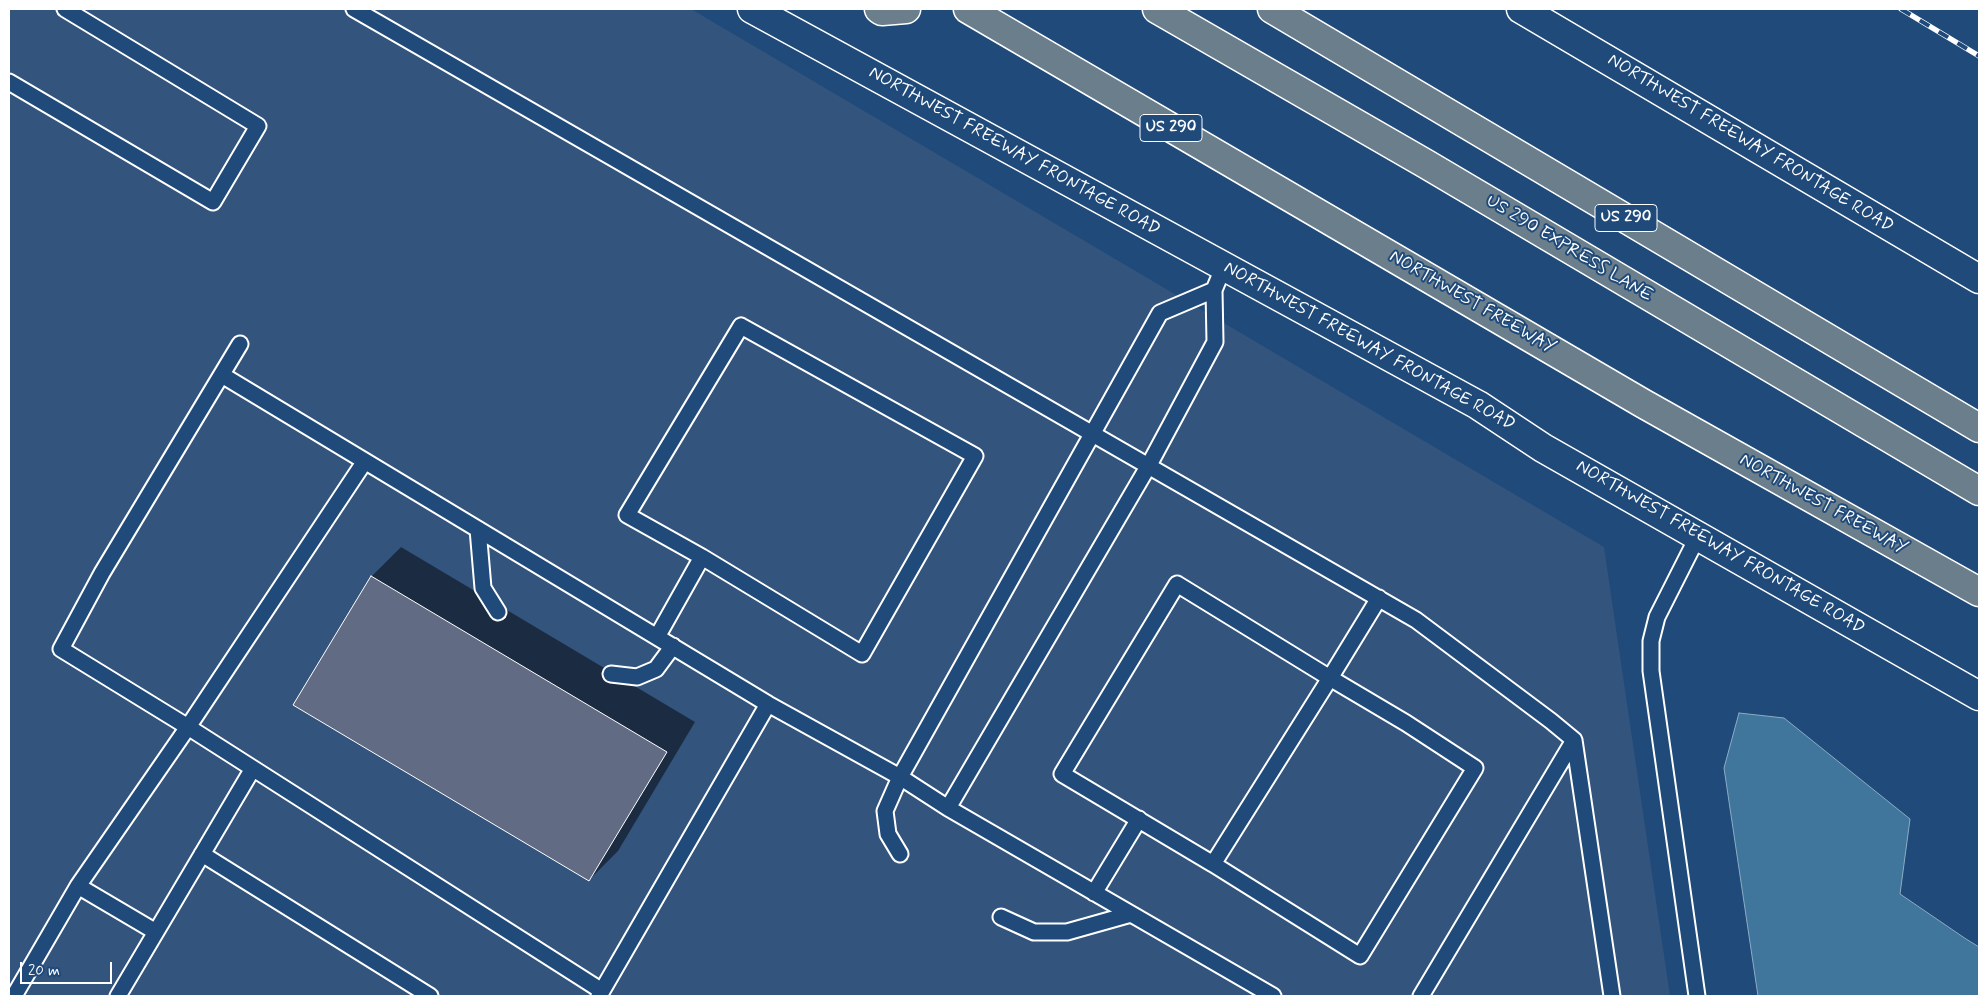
<!DOCTYPE html>
<html>
<head>
<meta charset="utf-8">
<style>
	body { margin:0 }
	#map { position:relative; width:1988px; height:1005px; overflow:hidden; background:#1f4a7a; font-family:Mynerve,sans-serif }
	canvas { display:block }
	.frame { position:absolute; inset:0; border:10px solid #fff; pointer-events:none }
	.scale { position:absolute; left:20px; top:962px; width:92px; height:22px; box-sizing:border-box; border:2px solid #fff; border-top:0; padding-left:6px; font-size:15px; line-height:18px; white-space:nowrap; color:#fff; -webkit-text-stroke:4px #1f4a7a; paint-order:stroke }
</style>
</head>
<body>
<div id="map">
<canvas width="1988" height="1005"></canvas>
<div class="frame"></div>
<div class="scale">20 m</div>
</div>
<script>
const c = document.querySelector('canvas').getContext('2d');
c.lineJoin = 'round';
function paint(path, color) { c.fillStyle = color; c.fill(path, 'evenodd'); }
const poly = rows => new Path2D(rows.map(r => 'M' + r).join(''));
function trace(path, color, width, dash) { c.strokeStyle = color; c.lineWidth = width; c.lineCap = dash ? 'butt' : 'round'; c.setLineDash(dash || []); c.stroke(path); }
function write(font, color, halo, rows, align = 'center') {
  c.font = font + ' Mynerve,sans-serif'; c.lineWidth = 4; c.setLineDash([]); c.textBaseline = 'middle'; c.strokeStyle = halo; c.fillStyle = color; for (const [text, x, y, turn = 0] of rows) {
    c.save(); c.translate(x, y); c.rotate((+turn || 0) * Math.PI / 180); c.textAlign = isNaN(turn) ? turn : align; if (halo) c.strokeText(text, 0, 0); c.fillText(text, 0, 0); c.restore();
  }
}
paint(poly([
	[9,9,691,9,1604,547,1670,996,9,996]
]), '#33547d');
const water = poly([
	[1739,713,1784,718,1910,819,1900,894,1966,939,1979,947,1979,996,1758,996,1724,768,1739,713]
]);
paint(water, '#40759c');
trace(water, '#8cacc4', 1);
paint(poly([
	[401,547,695,722,618,851,589,880,295,704,372,576]
]), '#0007');
const building = poly([
	[371,576,667,752,589,881,293,705,371,576]
]);
paint(building, '#626b84');
trace(building, '#fff', 1);
const lane = poly([
	[354,9,1416,620,1551,721,1574,740,1612,996],
	[9,82,213,202,258,126,65,9],
	[741,326,975,456,862,654,702,557,627,515,741,326],
	[240,344,102,573,61,649,188,727,602,991],
	[222,375,768,704,599,996],
	[478,529,483,588,498,612],
	[1177,584,1330,678,1213,864,1062,774,1177,584],
	[657,637,702,557],
	[611,674,637,677,656,669,673,646],
	[768,704,900,777,948,808,1273,996],
	[948,808,1149,465,1215,342,1214,290,1224,266],
	[202,854,430,996],
	[900,854,888,834,885,811,900,777,1160,313,1214,290],
	[1213,864,1360,956,1475,768,1406,723,1330,678,1379,598],
	[78,886,156,932],
	[1094,893,1139,819],
	[1001,917,1034,932,1067,932,1131,914],
	[14,996,78,886,188,727,365,461],
	[118,996,252,770],
	[1421,996,1574,740],
	[1697,996,1651,671,1651,641,1657,617,1698,536]
]);
const secondary = poly([
	[752,9,1478,405,1543,448,1979,696],
	[1521,9,1979,279]
]);
const highway = poly([
	[879,9,882,11,906,9],
	[968,9,1644,404,1979,592],
	[1157,9,1426,164,1979,491],
	[1272,9,1979,428]
]);
trace(lane, '#fff', 19);
trace(secondary, '#fff', 31);
trace(highway, '#fff', 31);
trace(lane, '#1f4a7a', 15);
trace(secondary, '#1f4a7a', 28);
trace(highway, '#6b7e8b', 28);
const rail = poly([
	[1901,9,1979,56]
]);
trace(rail, '#fff', 5.5);
trace(rail, '#1f4a7a', 4, [11]);
for (const [x, y, w] of [
	[1171,128,62],
	[1626,218,62]
]) { const box = new Path2D(); box.roundRect(x - w / 2, y - 13.5, w, 27, 4); c.fillStyle = '#1f4a7a'; c.fill(box); trace(box, '#fff', 1); }
write('bold 16px', '#fff', null, [
	["US 290",1171,128],
	["US 290",1626,218]
]);
write('18px', '#fff', '#1f4a7a', [
	["NORTHWEST FREEWAY FRONTAGE ROAD",1750,144,31],
	["NORTHWEST FREEWAY FRONTAGE ROAD",1014,152,29],
	["US 290 EXPRESS LANE",1569,249,31],
	["NORTHWEST FREEWAY",1472,303,30],
	["NORTHWEST FREEWAY FRONTAGE ROAD",1369,347,29],
	["NORTHWEST FREEWAY",1823,505,29],
	["NORTHWEST FREEWAY FRONTAGE ROAD",1720,548,30]
]);
</script>
</body>
</html>
